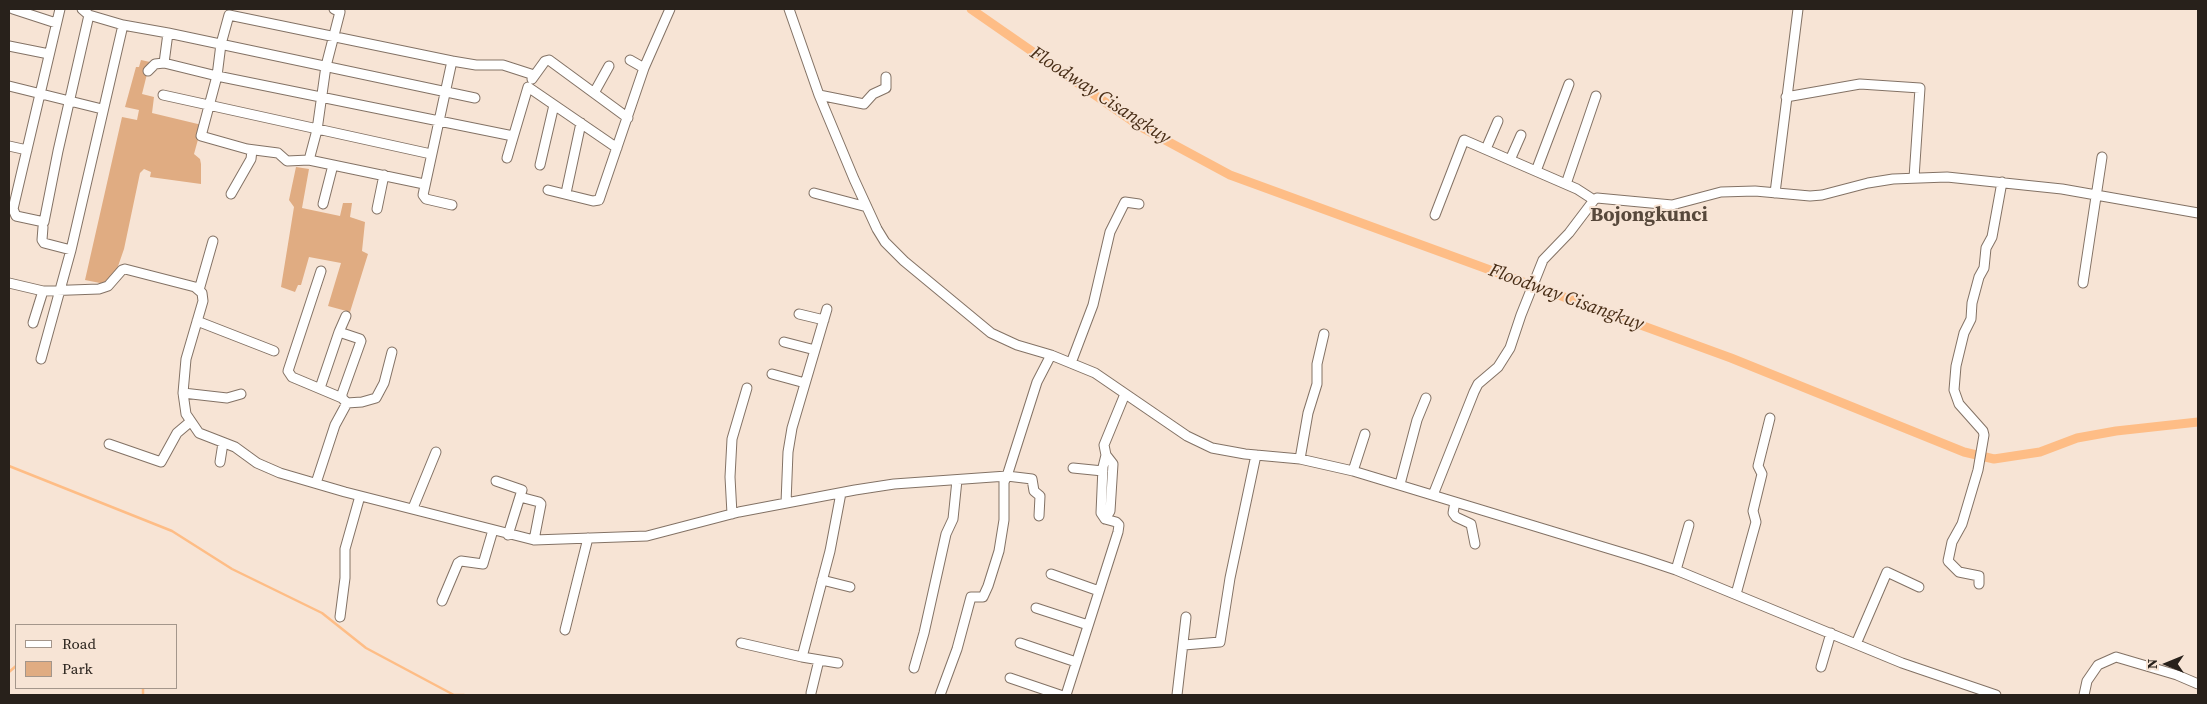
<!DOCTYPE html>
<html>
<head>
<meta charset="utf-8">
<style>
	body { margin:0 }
	#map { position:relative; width:2207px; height:704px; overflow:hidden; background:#f7e4d5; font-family:"Source Serif 4",serif }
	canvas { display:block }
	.frame { position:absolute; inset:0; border:10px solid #28211b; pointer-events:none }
	.legend { position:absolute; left:15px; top:624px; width:162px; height:65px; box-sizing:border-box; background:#f7e4d5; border:1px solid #a4968b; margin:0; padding:6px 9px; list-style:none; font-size:15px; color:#28211b }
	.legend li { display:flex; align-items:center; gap:10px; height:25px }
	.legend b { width:25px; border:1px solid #a4968b }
	.north { position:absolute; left:2142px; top:639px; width:50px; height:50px; -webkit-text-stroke:4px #f7e4d5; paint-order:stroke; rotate:270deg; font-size:14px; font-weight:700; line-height:20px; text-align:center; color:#28211b }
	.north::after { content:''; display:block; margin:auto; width:18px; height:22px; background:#28211b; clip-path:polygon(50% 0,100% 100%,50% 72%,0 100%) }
</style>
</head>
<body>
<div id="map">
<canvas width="2207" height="704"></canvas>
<div class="frame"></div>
<ul class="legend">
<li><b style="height:6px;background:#fff"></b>Road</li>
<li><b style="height:14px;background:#e0ac82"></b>Park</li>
</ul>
<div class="north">N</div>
</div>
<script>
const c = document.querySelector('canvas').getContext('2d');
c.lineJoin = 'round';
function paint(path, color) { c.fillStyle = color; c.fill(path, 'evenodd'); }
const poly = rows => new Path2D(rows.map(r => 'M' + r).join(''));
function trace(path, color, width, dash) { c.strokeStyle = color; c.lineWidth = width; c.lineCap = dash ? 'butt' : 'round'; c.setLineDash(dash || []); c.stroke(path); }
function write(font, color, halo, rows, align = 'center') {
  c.font = font + ' "Source Serif 4",serif'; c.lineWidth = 4; c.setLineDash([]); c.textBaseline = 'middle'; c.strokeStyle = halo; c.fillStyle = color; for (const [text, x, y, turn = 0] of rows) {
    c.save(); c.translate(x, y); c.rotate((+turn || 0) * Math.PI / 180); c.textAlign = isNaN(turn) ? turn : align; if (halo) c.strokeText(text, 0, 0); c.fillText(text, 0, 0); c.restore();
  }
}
paint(poly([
	[141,60,150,62,142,94,154,97,152,113,202,125,194,154,200,159,201,164,201,184,150,177,151,172,144,169,140,173,124,249,116,272,105,284,85,280,122,117,137,120,139,110,125,107,136,67,139,67],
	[296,167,309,169,302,208,340,216,343,203,352,203,350,217,365,222,362,251,368,254,350,312,328,306,341,263,309,257,301,285,298,285,295,292,281,287,294,207,289,200]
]), '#e0ac82');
trace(poly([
	[9,466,172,531,232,569,322,613,366,648,454,695,464,695],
	[9,672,16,666],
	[143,695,143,688]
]), '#febd86', 2.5);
trace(poly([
	[971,9,1141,127,1230,175,1731,358,1964,452,1994,459,2040,452,2077,438,2116,431,2198,422]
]), '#febd86', 9);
const minor = poly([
	[13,9,56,23],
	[60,9,13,209,16,216,44,222,58,151,89,15],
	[789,9,819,95,854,179,877,229,885,242,904,261,991,333,1017,345,1051,355,1095,373,1187,436,1212,448,1245,454,1300,459,1353,471,1643,559,1676,570,1902,663,1996,695],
	[123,25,168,33,475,98],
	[9,46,49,54],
	[630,60,644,68],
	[452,61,423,195,426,199,452,205],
	[164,63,168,33],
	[148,71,155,64,164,63,217,76,513,136],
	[532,79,545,61,549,60,628,118],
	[9,86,102,109],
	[594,93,609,66],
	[163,95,431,154],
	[819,95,864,104,873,94,886,88,886,77],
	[1786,97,1860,84,1920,88,1914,178],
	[9,146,27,150],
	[1486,149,1498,121],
	[507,158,528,87,617,148],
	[309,160,317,130,326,66,340,12,334,9],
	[1510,160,1521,135],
	[540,165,554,105],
	[1536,171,1569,84],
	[424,184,309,160,287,161,278,153,247,149,201,136,217,76,221,44,229,15,452,61,476,65,503,65,534,75],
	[1566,184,1596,96],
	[548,190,593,201,599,200,644,68,670,9],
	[566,193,581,123],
	[814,193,867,207],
	[1775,193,1798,9],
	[231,194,251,159,252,150],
	[323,204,333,165],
	[377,209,384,175],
	[1435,215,1464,140,1577,189,1594,200],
	[43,227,42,240,44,243,71,250],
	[321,271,288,371,292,377,342,398],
	[9,283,43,291,99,289,108,286,122,270,125,269,195,287,202,293,203,301,186,359,183,393,186,414,199,433,235,447,257,463,280,473,345,492,534,540,647,536,739,512,855,490,894,484,1007,476,1037,382,1051,355],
	[2083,283,2102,157],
	[199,290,213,241],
	[799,314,824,320],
	[197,321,274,351],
	[33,323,43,291],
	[339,332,346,316],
	[784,342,815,350],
	[41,359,71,250,123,25,89,15,82,9],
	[1071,363,1093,305,1110,232,1125,202,1139,204],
	[772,374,805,383],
	[320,388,339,332,360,339,361,341,342,394,342,398,346,402],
	[183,393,227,398,241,394],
	[109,444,161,462,177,433,190,422],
	[1300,459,1308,413,1317,384,1317,364,1324,334],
	[220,462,223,443],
	[1073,468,1103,471],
	[1353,471,1365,434],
	[496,481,522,490,508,535],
	[316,483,335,425,347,403,362,402,376,398,384,383,392,352],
	[1400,484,1417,420,1426,398],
	[1433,495,1474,392,1478,384,1498,367,1510,348,1521,315,1543,260,1569,233,1594,200,1597,198,1672,205,1721,192,1755,191,1810,196,1822,195,1868,183,1893,179,1947,177,2062,189,2198,213],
	[520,497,539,502,541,504,534,540],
	[1455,502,1453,513,1456,517,1471,524,1475,544],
	[786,503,788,452,792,428,827,309],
	[413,508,436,452],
	[732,514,730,477,732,439,747,388],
	[1105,519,1110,511,1113,464,1106,455,1104,445,1125,394],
	[1676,570,1689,525],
	[1051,574,1099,591],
	[822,580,850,587],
	[1979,584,1979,576,1959,572,1948,561,1952,542,1962,524,1978,470,1984,435,1983,431,1959,404,1954,390,1956,366,1964,333,1971,319,1972,303,1979,277,1984,268,1986,248,1992,237,2002,182],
	[1736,594,1756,522,1753,511,1762,474,1758,466,1770,418],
	[442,601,458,563,461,561,483,564,493,530],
	[1036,608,1088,625],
	[340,617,345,578,345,549,360,496],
	[565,630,588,538],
	[741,643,802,657,830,551,841,493],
	[1020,643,1076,662],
	[1856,644,1887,572,1919,587],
	[1184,645,1220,642,1230,578,1256,455],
	[802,657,838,663],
	[1821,667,1831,633],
	[914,668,924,633,946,534,953,519,957,480],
	[1010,678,1060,695],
	[811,693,819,660],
	[940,695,957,649,971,597,983,597,988,586,999,551,1004,520,1004,482,1007,476,1032,479,1034,491,1040,496,1039,516],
	[1066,695,1118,532,1119,525,1116,522,1105,519,1101,513,1103,467,1106,455],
	[1177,695,1186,617],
	[2084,695,2087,681,2098,665,2116,657,2177,675,2198,684]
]);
trace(minor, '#837265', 11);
trace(minor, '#fff', 9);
write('italic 19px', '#482d16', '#f7e4d5', [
	["Floodway Cisangkuy",1100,96,33],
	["Floodway Cisangkuy",1566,298,20]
]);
write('bold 20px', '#57483b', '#f7e4d5', [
	["Bojongkunci",1649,216]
]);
</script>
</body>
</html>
